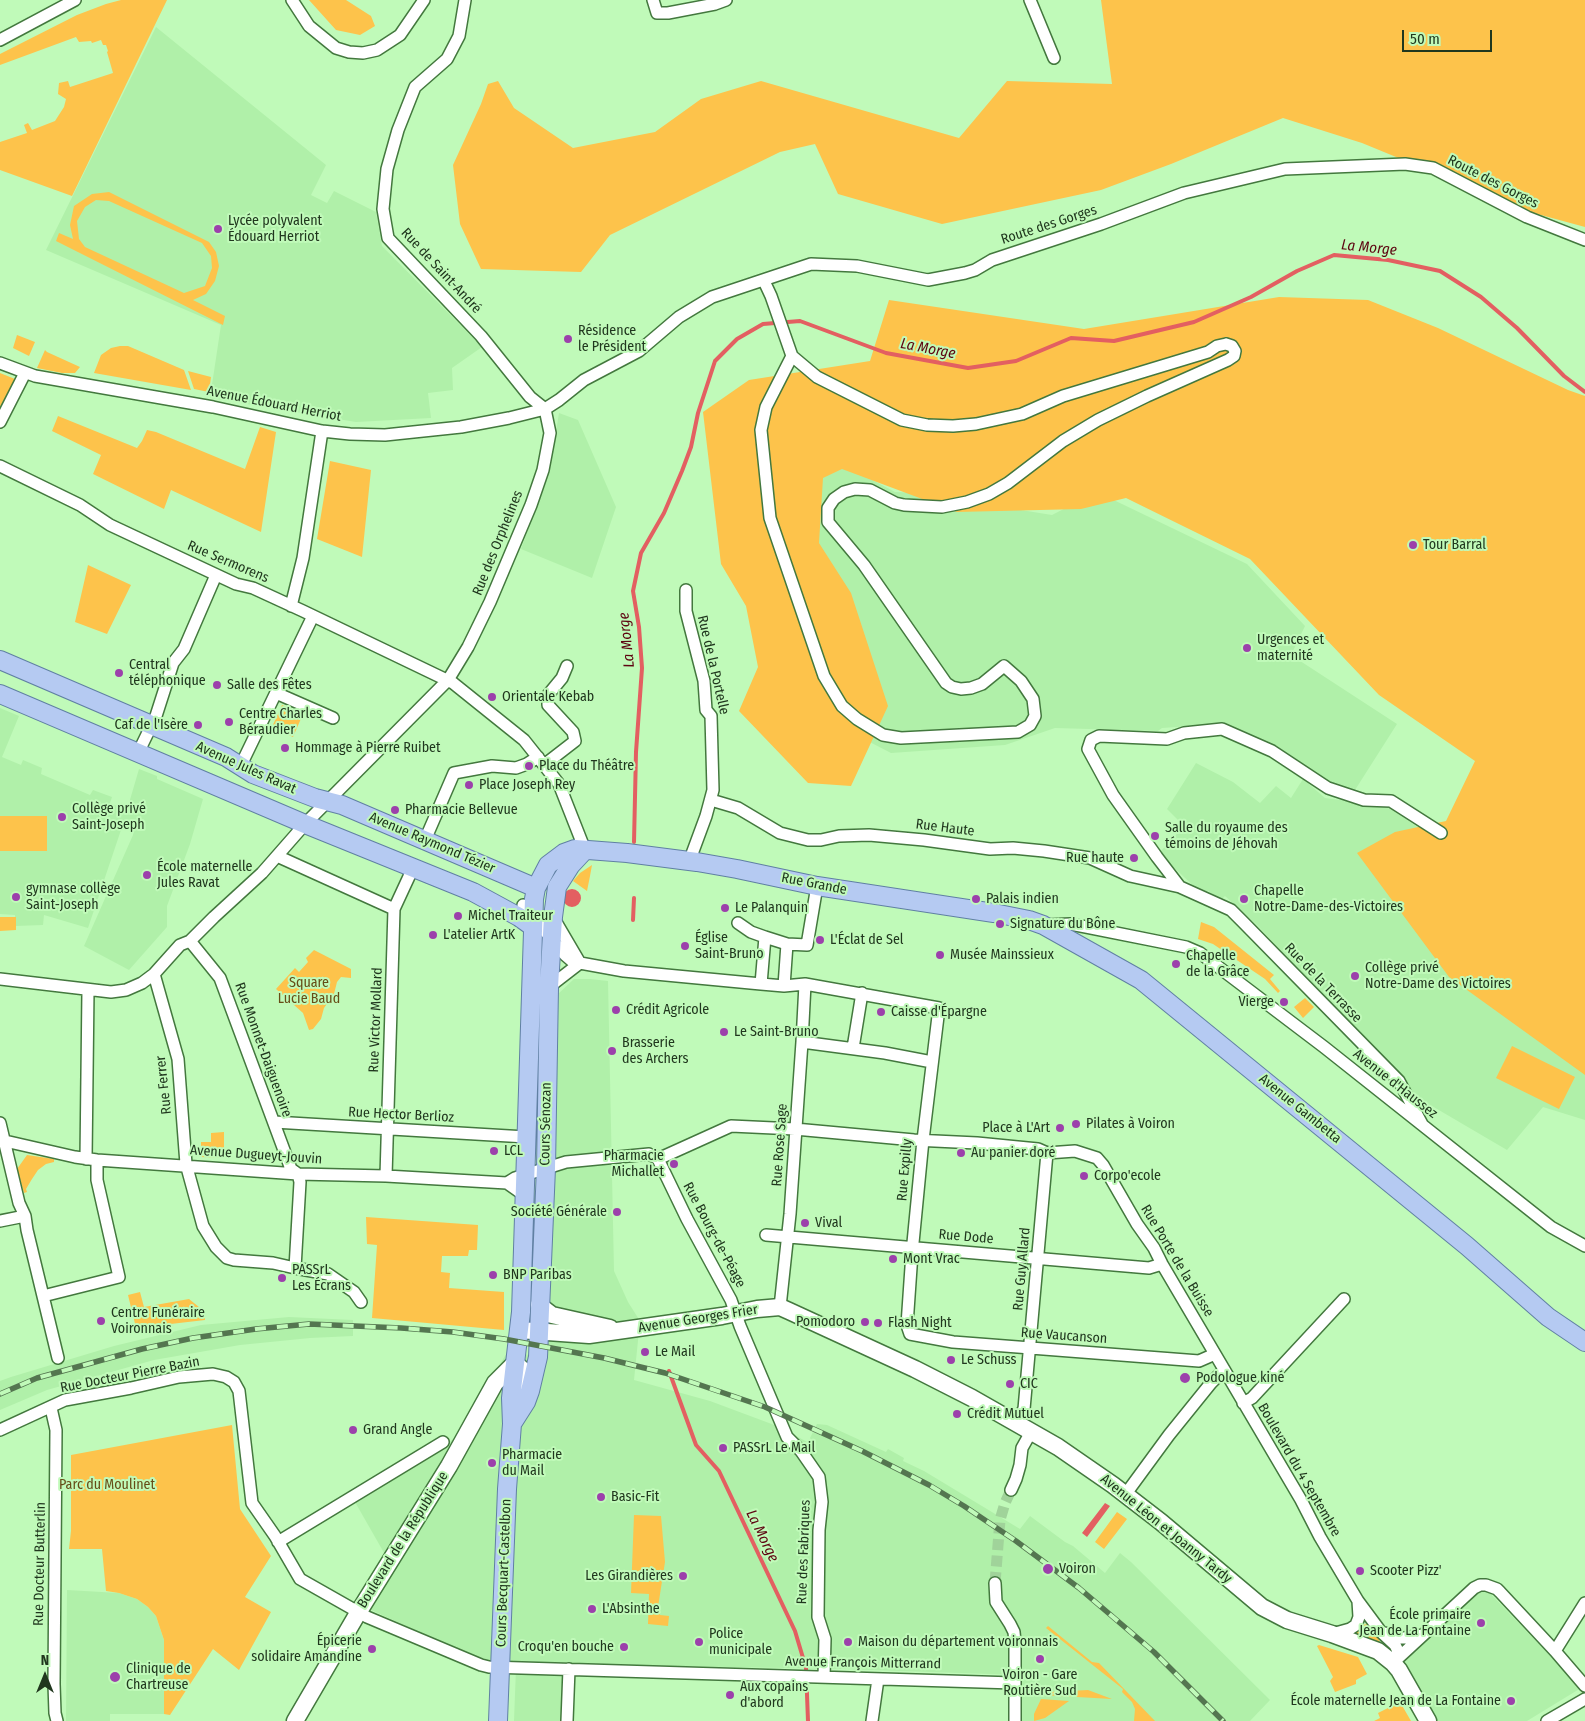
<!DOCTYPE html>
<html>
<head>
<meta charset="utf-8">
<style>
	body { margin:0 }
	#map { position:relative; width:1585px; height:1721px; overflow:hidden; background:#c0fab9; font-family:"Fira Sans Condensed",sans-serif }
	canvas { display:block }
	.north { position:absolute; left:20px; top:1651px; width:50px; height:50px; -webkit-text-stroke:4px #c0fab9; paint-order:stroke; rotate:0deg; font-size:14px; font-weight:700; line-height:20px; text-align:center; color:#20371e }
	.north::after { content:''; display:block; margin:auto; width:18px; height:22px; background:#20371e; clip-path:polygon(50% 0,100% 100%,50% 72%,0 100%) }
	.scale { position:absolute; left:1402px; top:30px; width:90px; height:22px; box-sizing:border-box; border:2px solid #20371e; border-top:0; padding-left:6px; font-size:15px; line-height:18px; white-space:nowrap; color:#20371e; -webkit-text-stroke:4px #c0fab9; paint-order:stroke }
</style>
</head>
<body>
<div id="map">
<canvas width="1585" height="1721"></canvas>
<div class="north">N</div>
<div class="scale">50 m</div>
</div>
<script>
const c = document.querySelector('canvas').getContext('2d');
c.lineJoin = 'round';
function paint(path, color) { c.fillStyle = color; c.fill(path, 'evenodd'); }
const poly = rows => new Path2D(rows.map(r => 'M' + r).join(''));
function trace(path, color, width, dash) { c.strokeStyle = color; c.lineWidth = width; c.lineCap = dash ? 'butt' : 'round'; c.setLineDash(dash || []); c.stroke(path); }
function write(font, color, halo, rows, align = 'center') {
  c.font = font + ' "Fira Sans Condensed",sans-serif'; c.lineWidth = 4; c.setLineDash([]); c.textBaseline = 'middle'; c.strokeStyle = halo; c.fillStyle = color; for (const [text, x, y, turn = 0] of rows) {
    c.save(); c.translate(x, y); c.rotate((+turn || 0) * Math.PI / 180); c.textAlign = isNaN(turn) ? turn : align; if (halo) c.strokeText(text, 0, 0); c.fillText(text, 0, 0); c.restore();
  }
}
paint(poly([
	[156,27,326,165,311,195,327,203,334,191,376,212,382,246,482,347,452,368,453,390,428,393,431,418,356,422,210,398,221,325,46,250],
	[559,413,578,420,616,507,592,578,521,549,550,468],
	[844,465,895,492,954,494,996,506,1052,515,1097,492,1247,564,1305,626,1291,655,1397,724,1355,790,1326,781,1259,739,1221,724,1162,728,1158,731,1055,728,1005,745,891,753,858,736,805,494,813,471],
	[0,708,19,716,2,757,21,765,23,760,42,768,41,774,90,795,93,790,112,797,110,803,127,810,139,769,157,776,157,779,203,799,190,844,167,906,167,927,129,970,84,946,133,835,133,830,123,824,88,928,44,915,43,925,15,926,15,915,0,914],
	[1196,763,1233,782,1260,803,1276,786,1291,798,1303,779,1325,798,1386,806,1425,832,1585,1024,1585,1120,1543,1107,1507,1150,1432,1106,1429,1109,1257,925,1225,896,1221,900,1208,891,1202,892,1198,890,1170,864,1161,851,1184,826,1167,809],
	[574,979,590,979,608,981,614,1271,628,1302,640,1321,634,1380,710,1401,777,1426,815,1446,810,1438,817,1424,827,1425,886,1452,888,1449,904,1458,903,1461,924,1471,1020,1529,1030,1516,1065,1542,1073,1546,1105,1573,1120,1553,1131,1562,1270,1700,1250,1721,1022,1721,1019,1675,841,1669,564,1664,562,1721,514,1721,516,1668,485,1662,358,1604,387,1558,355,1502,455,1438,508,1351,545,1358,558,994],
	[289,1317,353,1320,353,1336,310,1338,240,1345,154,1360,47,1390,0,1410,0,1381,11,1377,114,1346,201,1325],
	[1484,1587,1581,1688,1527,1721,1437,1721,1403,1659],
	[67,1590,119,1593,137,1599,148,1607,156,1616,164,1640,164,1714,110,1714,110,1721,66,1721]
]), '#b0f0a9');
paint(poly([
	[121,0,167,0,72,196,0,170,0,142,27,133,24,125,28,123,32,130,55,121,64,107,66,99,58,94,59,83,68,81,70,87,113,73,107,52,108,51,106,45,103,45,101,40,92,43,91,41,79,42,76,37,0,65,0,54,77,15,106,4],
	[309,0,346,0,371,16,375,26,360,35,336,30],
	[1101,0,1585,0,1585,227,1530,212,1362,143,1283,118,1171,164,1101,190,942,224,838,194,815,144,780,152,610,235,581,272,481,269,460,224,453,165,481,104,488,84,498,81,514,108,573,148,655,132,701,99,761,81,959,138,1007,81,1112,84],
	[109,192,209,242,216,252,219,266,215,281,206,294,193,300,225,316,223,325,56,241,59,233,73,239,70,225,74,206,92,194],
	[96,200,109,201,202,243,211,256,212,268,205,286,184,293,85,247,79,239,77,221,85,207],
	[1279,297,1368,300,1438,328,1568,390,1585,396,1585,1075,1449,977,1357,853,1395,832,1446,821,1475,761,1379,695,1250,559,1126,498,1081,509,957,512,842,469,823,478,819,543,851,593,888,706,851,786,808,783,739,711,758,667,746,606,721,564,703,412,749,380,870,361,889,300,1084,329],
	[17,335,35,342,29,356,13,348],
	[120,346,128,346,184,370,191,390,94,373,101,355,111,348],
	[45,350,47,352,80,367,75,373,62,373,37,368],
	[188,371,211,377,209,392,194,389],
	[0,373,15,379,0,407],
	[58,416,137,448,142,441,147,430,156,432,245,469,260,427,276,432,261,532,171,490,164,509,93,474,101,455,52,431],
	[330,461,371,470,362,557,317,539],
	[88,565,131,585,107,634,75,622],
	[282,705,303,714,293,737,272,727],
	[0,816,47,816,47,851,0,851],
	[592,865,590,876,587,891,573,881,580,873],
	[0,917,16,917,16,930,0,931],
	[1201,922,1214,927,1274,975,1270,979,1280,991,1278,993,1265,979,1213,944,1198,939],
	[314,950,351,969,351,978,341,977,337,982,334,994,324,1008,321,1019,313,1029,309,1030,303,1013,276,989,295,968,299,972,308,962,306,958],
	[1305,998,1314,1007,1303,1018,1294,1007],
	[1512,1046,1575,1077,1559,1109,1496,1078],
	[224,1132,224,1158,201,1157,201,1142,211,1142,211,1133],
	[27,1155,54,1159,54,1162,46,1164,38,1170,32,1179,26,1189,27,1192,24,1193,17,1169],
	[366,1217,478,1225,477,1250,469,1250,468,1256,442,1256,441,1272,450,1273,449,1288,504,1292,504,1330,372,1318,377,1245,367,1244],
	[140,1292,144,1307,189,1299,204,1311,205,1320,162,1325,137,1332,128,1295],
	[232,1425,240,1509,271,1556,245,1597,271,1612,239,1670,213,1649,170,1715,164,1714,164,1640,156,1616,148,1607,137,1599,119,1593,106,1591,102,1549,69,1549,71,1531,71,1455],
	[1117,1512,1127,1519,1104,1549,1095,1542],
	[634,1515,661,1516,665,1562,658,1607,660,1615,669,1616,668,1626,648,1624,649,1594,631,1593],
	[1368,1624,1378,1635,1380,1643,1353,1635,1353,1632,1362,1625],
	[1048,1626,1092,1662,1099,1663,1155,1721,1134,1721,1135,1709,1132,1702,1122,1692,1123,1689,1046,1628],
	[1319,1645,1358,1657,1367,1674,1356,1680,1356,1684,1335,1692,1330,1681,1333,1677,1317,1646],
	[1047,1686,1049,1686,1049,1692,1088,1690,1112,1699,1042,1695],
	[1041,1699,1069,1701,1045,1718,1034,1721,1034,1714],
	[1400,1702,1411,1721,1374,1721,1380,1718,1378,1713]
]), '#fdc34b');
paint(poly([
	'563 898a9 9 0 1 1 18 0a9 9 0 1 1-18 0Z',
	[1105,1503,1110,1506,1087,1537,1082,1533]
]), '#e35f61');
trace(poly([
	[634,842,636,752,642,668,639,627,633,591,641,553,664,513,682,471,691,447,698,413,715,361,737,339,763,324,800,321,886,353,968,368,1016,361,1071,338,1114,341,1194,322,1251,297,1297,271,1334,255,1388,260,1440,271,1481,297,1517,328,1564,376,1585,392],
	[633,920,634,898],
	[669,1371,696,1445,719,1471,795,1631,806,1668,808,1721]
]), '#e35f61', 4);
trace(poly([
	[995,1583,1000,1520,1005,1503,1011,1490]
]), '#a0d39a', 11, [11, 5.5]);
const street = poly([
	[292,0,309,26,336,48,349,52,363,53,377,50,400,35,424,0],
	[465,0,459,36,447,59,415,87,398,130,387,169,383,209,388,238,481,336,530,397,545,409],
	[653,0,657,13,668,13,715,4,726,0],
	[1030,0,1054,58],
	[0,40,75,0],
	[764,281,771,296,792,356],
	[1226,344,1232,346,1235,351,1234,356,1228,360,1147,396,1098,420,1063,441,1008,483,989,494,967,502,942,507,904,505,895,503,870,490,855,489,844,492,834,499,828,508,828,522,864,565,946,683,952,687,961,689,971,688,982,684,1004,666,1021,681,1033,699,1035,716,1030,725,1018,732,901,738,883,735,857,719,842,706,824,676,770,518,761,430,766,407,792,356,817,377,902,420,927,425,953,426,976,424,1022,414,1063,396,1208,352,1217,346,1226,344],
	[0,363,35,376,213,407,322,431,350,434,385,435,461,427,509,418,545,409,559,400,584,380,639,351,679,317,712,297,811,264,857,266,928,280,965,273,975,270,992,260,1101,224,1184,193,1285,169,1405,164,1433,168,1527,217,1585,240],
	[0,422,25,373],
	[0,466,80,505,110,525,236,584,253,588,303,611,453,683,524,740,559,784,585,850],
	[686,590,686,611,704,681,706,710,711,716,713,790,706,816,689,862],
	[291,606,303,558,322,431],
	[276,693,333,718],
	[138,753,156,716,173,663,184,649,216,575],
	[241,765,313,616],
	[544,765,575,741,573,732,548,705,548,695,562,678,567,666],
	[711,800,738,808,780,833,808,840,821,840,839,836,869,835,924,840,990,849,1013,848,1044,851,1090,858,1130,876,1180,887,1231,910,1243,922,1399,1081,1422,1124],
	[425,840,454,773,492,766,516,768,527,764,538,757],
	[277,856,394,909],
	[1180,887,1157,857,1113,795,1088,749,1091,740,1099,736,1167,739,1184,733,1222,729,1272,751,1328,788,1364,800,1391,801,1441,833],
	[523,905,565,955,572,961,580,963,624,971,761,984,784,986,805,984,939,1008],
	[553,917,580,963],
	[738,923,751,932,765,937],
	[1047,925,1070,924,1086,927,1186,947,1200,953,1324,1047,1551,1227,1585,1246],
	[787,944,807,945,817,886],
	[154,974,178,1059,186,1164,203,1226,216,1247,227,1258,234,1260,273,1263,295,1268,300,1182,298,1174,291,1169,220,978,190,941],
	[0,979,111,992,126,990,142,983,154,974,180,945,190,941,214,917,262,873,305,824,448,680,468,647,490,602,531,505,543,470,550,433,545,409],
	[761,984,765,937,787,944,784,986],
	[549,987,580,963],
	[939,1008,923,1140,912,1253,907,1325,910,1334,953,1342,1199,1361,1215,1354],
	[802,1042,885,1053,932,1062],
	[853,1048,862,993],
	[274,1122,526,1137],
	[0,1123,19,1203,25,1216,27,1230,58,1358],
	[5,1141,75,1157,97,1160,298,1174,386,1176,507,1183,524,1195],
	[86,1159,88,990],
	[658,1159,687,1219,731,1300,740,1326,787,1437,801,1451,819,1477,822,1502,819,1530,818,1617,825,1639,824,1677],
	[386,1176,394,909,413,868],
	[507,1183,515,1178,566,1162,649,1154,658,1159,731,1126,795,1129,914,1140,977,1143,1038,1149,1047,1153,1075,1151,1097,1158,1103,1165,1137,1224,1154,1248,1162,1264,1301,1500,1320,1537,1358,1601,1381,1632,1395,1645,1398,1651,1393,1663],
	[0,1221,25,1216],
	[766,1235,1149,1268,1162,1264],
	[295,1268,328,1274,354,1292,361,1302],
	[43,1296,119,1277,97,1180,97,1160],
	[780,1307,790,1214,802,1042,805,984],
	[1243,1403,1252,1398,1344,1299],
	[51,1408,56,1430,54,1684,55,1713,57,1721],
	[1016,1422,1024,1409,1047,1153],
	[0,1430,65,1400,131,1388,179,1377,213,1374,226,1377,234,1382,239,1391,252,1503,275,1536,300,1579,367,1617,481,1665,489,1667,1014,1683],
	[1011,1490,1016,1479,1020,1465,1022,1448,1031,1432],
	[1125,1495,1169,1435,1211,1383,1224,1370],
	[278,1542,443,1442],
	[995,1583,996,1602,1010,1624,1014,1632,1015,1642,1015,1721],
	[1385,1633,1396,1638,1404,1638,1423,1635],
	[1332,1634,1350,1629,1356,1625,1359,1617,1358,1601],
	[1555,1651,1585,1603],
	[1395,1661,1474,1588,1480,1585,1486,1585,1497,1589,1500,1592,1555,1651,1585,1686],
	[567,1721,569,1669],
	[872,1721,878,1679],
	[1547,1721,1585,1699]
]);
const secondary = poly([
	[539,1305,552,1315,610,1328],
	[519,1330,589,1335,722,1316,757,1309,780,1307,789,1311,915,1369,972,1398,1058,1447,1113,1485,1161,1522,1262,1607,1287,1620,1332,1634,1378,1651,1393,1663,1399,1670,1428,1721],
	[295,1721,358,1613,449,1466,495,1383,515,1363,525,1372,526,1395]
]);
const primary = poly([
	[0,660,226,757,253,774,315,798,342,805,536,888],
	[0,694,305,824,473,892,519,917,533,927],
	[512,1424,526,1402,530,1391,538,1357,546,1168,549,987,553,917,557,887,571,865,585,850],
	[498,1721,507,1489,512,1424,511,1398,521,1312,534,899,536,888,548,865,564,853,575,849,627,853,697,862,737,869,817,886,994,913,1029,920,1043,925,1141,980,1467,1246,1548,1317,1585,1342]
]);
trace(street, '#43783e', 14);
trace(secondary, '#43783e', 19);
trace(primary, '#6080a3', 20);
trace(street, '#fff', 11);
trace(secondary, '#fff', 16);
trace(primary, '#b5caf2', 18);
const rail = poly([
	[0,1394,37,1378,142,1349,193,1338,256,1329,309,1324,401,1328,453,1332,504,1339,604,1358,665,1373,765,1407,862,1451,929,1485,964,1506,1016,1541,1079,1588,1154,1652,1223,1721]
]);
trace(rail, '#547650', 5.5);
trace(rail, '#c0fab9', 4, [11]);
for (const [x, y, r, color] of [
	[218,229,5,"#9c40ab"],
	[568,339,5,"#9c40ab"],
	[1413,545,5,"#9c40ab"],
	[1247,648,5,"#9c40ab"],
	[119,673,5,"#9c40ab"],
	[217,685,5,"#9c40ab"],
	[492,697,5,"#9c40ab"],
	[229,722,5,"#9c40ab"],
	[198,725,5,"#9c40ab"],
	[285,748,5,"#9c40ab"],
	[529,766,5,"#9c40ab"],
	[469,785,5,"#9c40ab"],
	[395,810,5,"#9c40ab"],
	[62,817,5,"#9c40ab"],
	[1155,836,5,"#9c40ab"],
	[1134,858,5,"#9c40ab"],
	[147,875,5,"#9c40ab"],
	[16,897,5,"#9c40ab"],
	[976,899,5,"#9c40ab"],
	[1244,899,5,"#9c40ab"],
	[725,908,5,"#9c40ab"],
	[458,916,5,"#9c40ab"],
	[1000,924,5,"#9c40ab"],
	[433,935,5,"#9c40ab"],
	[820,940,5,"#9c40ab"],
	[685,946,5,"#9c40ab"],
	[940,955,5,"#9c40ab"],
	[1176,964,5,"#9c40ab"],
	[1355,976,5,"#9c40ab"],
	[1284,1002,5,"#9c40ab"],
	[616,1010,5,"#9c40ab"],
	[881,1012,5,"#9c40ab"],
	[724,1032,5,"#9c40ab"],
	[612,1051,5,"#9c40ab"],
	[1076,1124,5,"#9c40ab"],
	[1060,1128,5,"#9c40ab"],
	[494,1151,5,"#9c40ab"],
	[961,1153,5,"#9c40ab"],
	[674,1164,5,"#9c40ab"],
	[1084,1176,5,"#9c40ab"],
	[617,1212,5,"#9c40ab"],
	[805,1223,5,"#9c40ab"],
	[893,1259,5,"#9c40ab"],
	[493,1275,5,"#9c40ab"],
	[282,1278,5,"#9c40ab"],
	[101,1321,5,"#9c40ab"],
	[865,1322,5,"#9c40ab"],
	[878,1323,5,"#9c40ab"],
	[645,1352,5,"#9c40ab"],
	[951,1360,5,"#9c40ab"],
	[1185,1378,6,"#9c40ab"],
	[1010,1384,5,"#9c40ab"],
	[957,1414,5,"#9c40ab"],
	[353,1430,5,"#9c40ab"],
	[723,1448,5,"#9c40ab"],
	[492,1463,5,"#9c40ab"],
	[601,1497,5,"#9c40ab"],
	[1048,1569,6,"#9c40ab"],
	[1360,1571,5,"#9c40ab"],
	[683,1576,5,"#9c40ab"],
	[592,1609,5,"#9c40ab"],
	[1481,1623,5,"#9c40ab"],
	[699,1642,5,"#9c40ab"],
	[848,1642,5,"#9c40ab"],
	[624,1647,5,"#9c40ab"],
	[372,1649,5,"#9c40ab"],
	[1040,1659,5,"#9c40ab"],
	[115,1677,6,"#9c40ab"],
	[730,1695,5,"#9c40ab"],
	[1511,1701,5,"#9c40ab"]
]) { const dot = new Path2D(); dot.arc(x, y, r, 0, 2 * Math.PI); c.fillStyle = color; c.fill(dot); trace(dot, '#c0fab9', 2); }
write('14px', '#20371e', '#c0fab9', [
	["Route des Gorges",1493,182,27],
	["Route des Gorges",1049,225,-18],
	["Rue de Saint-André",441,271,47],
	["Avenue Édouard Herriot",274,404,11],
	["Rue des Orphelines",498,543,-68],
	["Rue Sermorens",228,562,23],
	["Rue de la Portelle",713,665,77],
	["Avenue Jules Ravat",246,768,24],
	["Rue Haute",945,828,7],
	["Avenue Raymond Tézier",432,843,23],
	["Rue Grande",814,884,11],
	["Rue de la Terrasse",1323,983,46],
	["Rue Victor Mollard",376,1020,-88],
	["Rue Monnet-Daiguenoire",263,1050,70],
	["Avenue d'Haussez",1395,1084,38],
	["Rue Ferrer",164,1085,-96],
	["Avenue Gambetta",1300,1109,39],
	["Rue Hector Berlioz",401,1115,3],
	["Cours Sénozan",546,1124,-89],
	["Rue Rose Sage",780,1145,-86],
	["Avenue Dugueyt-Jouvin",256,1155,4],
	["Rue Expilly",905,1170,-85],
	["Rue Bourg-de-Péage",714,1235,62],
	["Rue Dode",966,1237,5],
	["Rue Porte de la Buisse",1177,1261,59],
	["Rue Guy Allard",1022,1269,-85],
	["Avenue Georges Frier",698,1319,-9],
	["Rue Vaucanson",1064,1336,4],
	["Rue Docteur Pierre Bazin",130,1375,-11],
	["Boulevard du 4 Septembre",1299,1470,60],
	["Avenue Léon et Joanny Tardy",1166,1529,39],
	["Boulevard de la République",403,1540,-58],
	["Rue des Fabriques",804,1552,-88],
	["Rue Docteur Butterlin",40,1564,-89],
	["Cours Becquart-Castelbon",504,1573,-88],
	["Avenue François Mitterrand",863,1663,1]
]);
write('14px', '#20371e', '#c0fab9', [
	["Lycée polyvalent",228,221],
	["Édouard Herriot",228,237],
	["Résidence",578,331],
	["le Président",578,347],
	["Tour Barral",1423,545],
	["Urgences et",1257,640],
	["maternité",1257,656],
	["Central",129,665],
	["téléphonique",129,681],
	["Salle des Fêtes",227,685],
	["Orientale Kebab",502,697],
	["Centre Charles",239,714],
	["Béraudier",239,730],
	["Caf de l'Isère",188,725,"right"],
	["Hommage à Pierre Ruibet",295,748],
	["Place du Théâtre",539,766],
	["Place Joseph Rey",479,785],
	["Collège privé",72,809],
	["Saint-Joseph",72,825],
	["Pharmacie Bellevue",405,810],
	["Salle du royaume des",1165,828],
	["témoins de Jéhovah",1165,844],
	["Rue haute",1124,858,"right"],
	["École maternelle",157,867],
	["Jules Ravat",157,883],
	["gymnase collège",26,889],
	["Saint-Joseph",26,905],
	["Chapelle",1254,891],
	["Notre-Dame-des-Victoires",1254,907],
	["Palais indien",986,899],
	["Le Palanquin",735,908],
	["Michel Traiteur",468,916],
	["Signature du Bône",1010,924],
	["L'atelier ArtK",443,935],
	["Église",695,938],
	["Saint-Bruno",695,954],
	["L'Éclat de Sel",830,940],
	["Musée Mainssieux",950,955],
	["Chapelle",1186,956],
	["de la Grâce",1186,972],
	["Collège privé",1365,968],
	["Notre-Dame des Victoires",1365,984],
	["Vierge",1274,1002,"right"],
	["Crédit Agricole",626,1010],
	["Caisse d'Épargne",891,1012],
	["Le Saint-Bruno",734,1032],
	["Brasserie",622,1043],
	["des Archers",622,1059],
	["Pilates à Voiron",1086,1124],
	["Place à L'Art",1050,1128,"right"],
	["LCL",504,1151],
	["Au panier doré",971,1153],
	["Pharmacie",664,1156,"right"],
	["Michallet",664,1172,"right"],
	["Corpo'ecole",1094,1176],
	["Société Générale",607,1212,"right"],
	["Vival",815,1223],
	["Mont Vrac",903,1259],
	["PASSrL",292,1270],
	["Les Écrans",292,1286],
	["BNP Paribas",503,1275],
	["Centre Funéraire",111,1313],
	["Voironnais",111,1329],
	["Pomodoro",855,1322,"right"],
	["Flash Night",888,1323],
	["Le Mail",655,1352],
	["Le Schuss",961,1360],
	["Podologue kiné",1196,1378],
	["CIC",1020,1384],
	["Crédit Mutuel",967,1414],
	["Grand Angle",363,1430],
	["PASSrL Le Mail",733,1448],
	["Pharmacie",502,1455],
	["du Mail",502,1471],
	["Basic-Fit",611,1497],
	["Voiron",1059,1569],
	["Scooter Pizz'",1370,1571],
	["Les Girandières",673,1576,"right"],
	["L'Absinthe",602,1609],
	["École primaire",1471,1615,"right"],
	["Jean de La Fontaine",1471,1631,"right"],
	["Police",709,1634],
	["municipale",709,1650],
	["Épicerie",362,1641,"right"],
	["solidaire Amandine",362,1657,"right"],
	["Maison du département voironnais",858,1642],
	["Croqu'en bouche",614,1647,"right"],
	["Clinique de",126,1669],
	["Chartreuse",126,1685],
	["Voiron - Gare",1040,1675,"center"],
	["Routière Sud",1040,1691,"center"],
	["Aux copains",740,1687],
	["d'abord",740,1703],
	["École maternelle Jean de La Fontaine",1501,1701,"right"]
], 'left');
write('14px', '#664c16', '#c0fab9', [
	["Square",309,983],
	["Lucie Baud",309,999],
	["Parc du Moulinet",107,1485]
]);
write('italic 15px', '#5d0511', '#c0fab9', [
	["La Morge",1369,248,6],
	["La Morge",928,349,11],
	["La Morge",627,640,-96],
	["La Morge",762,1536,64]
]);
</script>
</body>
</html>
